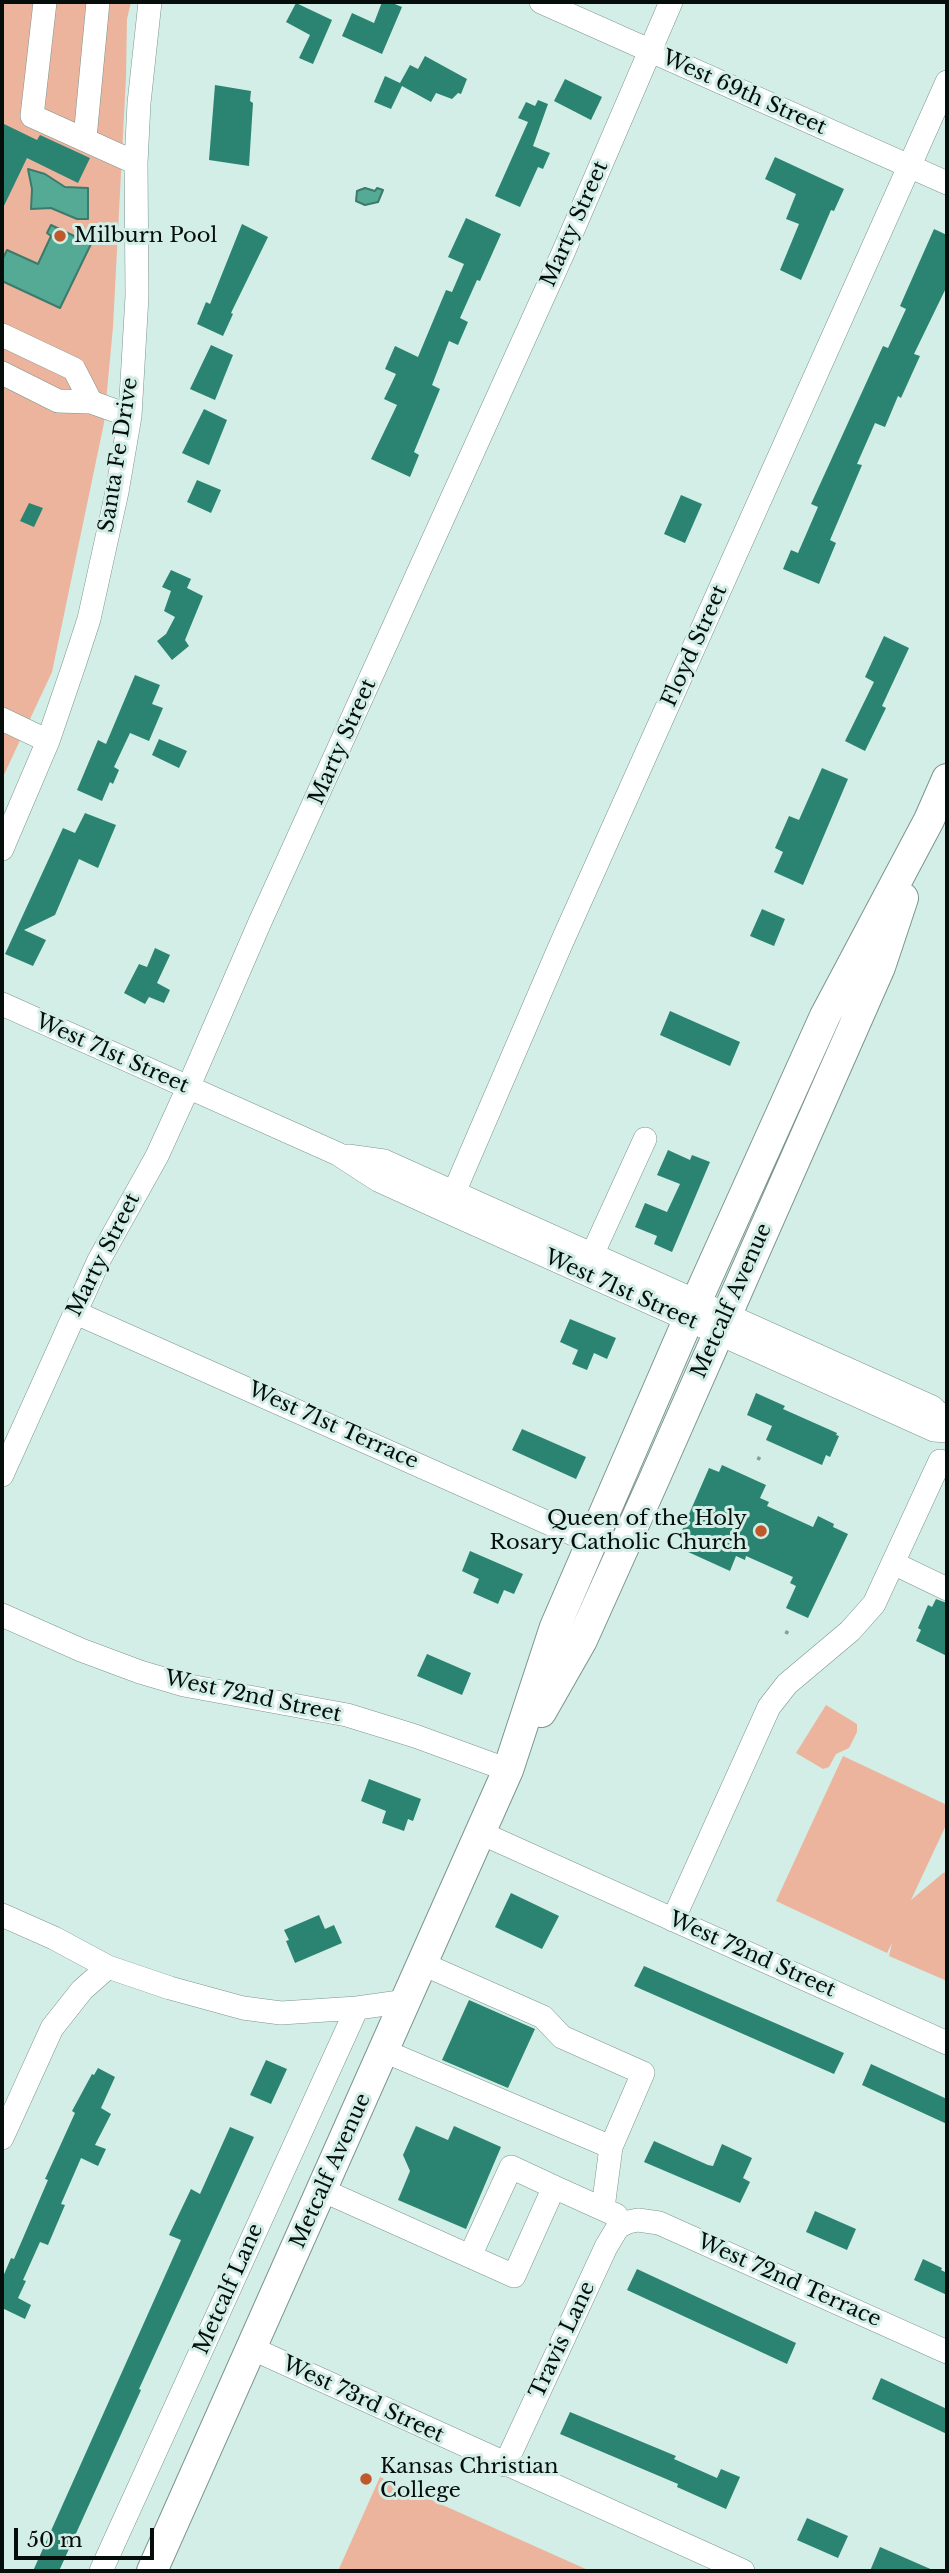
<!DOCTYPE html>
<html>
<head>
<meta charset="utf-8">
<style>
	body { margin:0 }
	#map { position:relative; width:949px; height:2573px; overflow:hidden; background:#d3eee6; font-family:"Libre Baskerville",serif }
	canvas { display:block }
	.frame { position:absolute; inset:0; border:4px solid #050e0b; pointer-events:none }
	.scale { position:absolute; left:14px; top:2528px; width:140px; height:32px; box-sizing:border-box; border:4px solid #050e0b; border-top:0; padding-left:9px; font-size:21px; line-height:24px; white-space:nowrap; color:#050e0b; -webkit-text-stroke:5px #d3eee6; paint-order:stroke }
</style>
</head>
<body>
<div id="map">
<canvas width="949" height="2573"></canvas>
<div class="frame"></div>
<div class="scale">50 m</div>
</div>
<script>
const c = document.querySelector('canvas').getContext('2d');
c.lineJoin = 'round';
function paint(path, color) { c.fillStyle = color; c.fill(path, 'evenodd'); }
const poly = rows => new Path2D(rows.map(r => 'M' + r).join(''));
function trace(path, color, width, dash) { c.strokeStyle = color; c.lineWidth = width; c.lineCap = dash ? 'butt' : 'round'; c.setLineDash(dash || []); c.stroke(path); }
function write(font, color, halo, rows, align = 'center') {
  c.font = font + ' "Libre Baskerville",serif'; c.lineWidth = 6; c.setLineDash([]); c.textBaseline = 'middle'; c.strokeStyle = halo; c.fillStyle = color; for (const [text, x, y, turn = 0] of rows) {
    c.save(); c.translate(x, y); c.rotate((+turn || 0) * Math.PI / 180); c.textAlign = isNaN(turn) ? turn : align; if (halo) c.strokeText(text, 0, 0); c.fillText(text, 0, 0); c.restore();
  }
}
paint(poly([
	[2,2,131,2,127,19,126,77,113,327,104,423,52,672,2,779],
	[826,1705,857,1724,857,1732,849,1748,836,1754,829,1767,823,1769,796,1753],
	[843,1756,947,1805,947,1823,911,1900,943,1873,947,1872,947,1981,889,1956,892,1943,887,1953,776,1901],
	[380,2477,588,2570,588,2571,338,2571]
]), '#ecb49d');
const water = poly([
	[28,169,45,174,65,187,88,188,88,219,77,219,51,208,31,209,32,189,28,169],
	[365,188,375,191,377,188,383,190,378,202,365,205,356,201,357,191,365,188],
	[51,225,91,244,60,308,2,281,2,260,7,250,38,264,51,236,47,233,51,225]
]);
paint(water, '#54aa95');
trace(water, '#3c7b6c', 2);
paint(poly([
	[382,2,390,2,402,7,382,54,342,36,352,13,374,23],
	[296,3,332,20,313,64,299,58,310,35,286,22],
	[425,56,467,79,461,94,458,93,452,99,436,93,431,102,402,86,391,109,374,102,385,76,400,83,410,65,418,69],
	[565,79,602,97,591,120,554,101],
	[215,85,251,91,250,101,253,103,249,166,209,160],
	[538,100,548,104,533,146,550,153,543,169,538,167,520,207,495,196,528,122,518,118,526,102,535,106],
	[2,123,37,140,40,135,90,158,78,183,27,158,2,210],
	[775,157,844,189,834,211,831,210,801,280,780,270,799,224,786,219,796,194,765,179],
	[466,218,501,234,480,281,477,280,460,318,468,322,458,345,449,341,432,385,440,389,414,452,419,455,410,477,371,459,397,405,384,399,396,374,385,369,395,346,418,357,446,290,452,292,464,264,448,257],
	[242,224,268,237,231,313,233,314,223,336,197,324,206,302,210,304],
	[934,229,947,235,947,286,914,354,920,356,901,398,898,396,885,427,875,423,857,464,862,465,830,540,836,543,819,584,783,569,791,550,798,553,818,507,811,504,883,346,888,348,906,309,900,306],
	[211,345,233,355,215,400,190,389],
	[204,409,227,420,209,465,182,453],
	[197,480,221,490,211,513,187,502],
	[681,495,702,504,685,543,664,534],
	[29,503,43,508,34,527,20,521],
	[171,570,191,579,187,588,203,596,185,640,189,646,172,660,157,641,166,634,175,617,164,611,171,591,162,587],
	[884,636,909,648,882,706,886,708,865,751,845,741,874,682,865,677],
	[135,675,160,685,152,704,163,708,149,741,130,733,114,767,119,770,113,784,110,782,102,801,77,790,98,740,106,744],
	[159,739,187,751,179,768,152,755],
	[822,768,848,779,803,885,774,872,783,852,775,848,789,816,799,820],
	[85,813,116,825,98,868,79,859,55,915,24,930,46,940,33,966,5,954,63,828,75,833],
	[762,909,785,919,774,946,750,936],
	[155,948,170,955,157,983,170,990,164,1003,149,997,145,1004,124,993,139,964,147,967],
	[670,1011,740,1042,730,1066,660,1035],
	[668,1150,690,1160,692,1155,710,1162,672,1252,654,1244,657,1236,635,1227,645,1203,667,1212,680,1184,657,1175],
	[570,1319,616,1338,607,1359,594,1353,587,1370,572,1364,578,1350,560,1342],
	[756,1393,785,1406,783,1409,837,1433,836,1435,839,1436,830,1457,826,1455,822,1465,766,1440,772,1426,747,1415],
	[522,1429,586,1457,576,1479,512,1450],
	[722,1465,766,1485,760,1498,769,1502,767,1506,813,1527,818,1516,834,1524,833,1527,848,1534,808,1618,786,1608,796,1586,790,1583,793,1577,746,1556,745,1560,736,1556,730,1571,686,1551,688,1549,681,1545,684,1537,680,1535,709,1468,719,1472],
	[470,1551,523,1574,514,1594,504,1590,498,1604,473,1593,479,1579,462,1571],
	[936,1599,947,1603,947,1656,916,1641,921,1630,918,1628,928,1605,932,1607],
	[427,1654,471,1673,462,1695,417,1676],
	[369,1779,421,1799,413,1821,408,1819,404,1831,382,1823,386,1811,361,1801],
	[511,1893,559,1916,542,1949,495,1927],
	[319,1915,325,1929,334,1925,342,1943,295,1963,286,1941,289,1940,284,1930],
	[644,1966,844,2053,834,2074,634,1986],
	[469,2000,535,2029,508,2088,442,2060],
	[266,2060,287,2069,271,2104,250,2095],
	[871,2064,947,2099,947,2124,862,2085],
	[98,2068,115,2077,101,2108,111,2114,95,2145,106,2149,98,2166,81,2158,61,2204,65,2205,48,2245,40,2242,23,2280,26,2281,18,2298,31,2305,25,2319,2,2308,2,2279,11,2258,14,2259,48,2180,45,2179,75,2113,72,2111,92,2074,94,2075],
	[416,2126,448,2140,454,2126,501,2147,466,2229,398,2200,410,2171,403,2155],
	[230,2127,254,2137,139,2389,141,2390,59,2571,33,2571,181,2240,169,2235,191,2189,200,2194],
	[654,2141,708,2165,713,2166,722,2144,752,2158,743,2178,750,2182,740,2203,644,2162],
	[815,2211,856,2229,847,2250,806,2232],
	[923,2259,942,2268,941,2270,947,2273,947,2295,914,2280],
	[637,2269,796,2343,787,2364,627,2290],
	[881,2378,947,2409,947,2434,872,2399],
	[570,2412,676,2456,674,2459,717,2478,721,2469,740,2477,726,2509,677,2487,678,2484,560,2434],
	[807,2518,848,2536,838,2558,797,2540],
	[880,2547,935,2571,870,2571]
]), '#2a8471');
const minor = poly([
	[45,2,32,116,136,163],
	[541,2,947,183],
	[85,138,98,2],
	[2,335,74,369,91,402,130,416],
	[2,373,58,401,91,402],
	[2,719,48,741],
	[2,849,48,741,75,662,89,619,117,492,130,416,137,296,136,163,139,103,150,2],
	[2,1004,338,1154,378,1180,446,1211,934,1430,947,1431],
	[348,1156,384,1161,932,1407,947,1421],
	[446,1211,561,944,947,82],
	[592,1255,645,1139],
	[74,1312,591,1542],
	[2,1475,99,1260,157,1156,188,1088,260,922,563,253,671,2],
	[893,1563,947,1589],
	[2,1615,81,1650,140,1672,184,1685,347,1715,415,1736,508,1770],
	[481,1833,947,2043],
	[2,1915,54,1938,108,1967,170,1988,243,2008,281,2013,357,2008,407,2001],
	[673,1920,769,1707,787,1684,850,1631,874,1604,940,1461],
	[423,1964,543,2017,562,2037,643,2073,611,2147,603,2208],
	[384,2051,611,2147],
	[2,2138,52,2028,82,1990,108,1967],
	[322,2190,514,2276,554,2187,616,2215],
	[470,2256,511,2167,554,2187],
	[251,2348,743,2571],
	[505,2465,606,2247,618,2227,628,2222,638,2220,659,2223,947,2352],
	[101,2571,357,2008]
]);
const major = poly([
	[541,1712,582,1640,653,1482,880,967,903,898],
	[152,2571,508,1770,555,1627,688,1320,825,1016,929,820,947,779]
]);
trace(minor, '#7b958d', 24);
trace(major, '#7b958d', 32);
trace(poly([
	[2,4,3,2],
	[758,1460,761,1454],
	[786,1634,788,1630]
]), '#879c96', 3.5, [3.5, 5]);
trace(minor, '#fff', 23);
trace(major, '#fff', 30);
for (const [x, y, r, color] of [
	[60,236,7,"#bf592b"],
	[761,1531,7,"#bf592b"],
	[366,2479,7,"#bf592b"]
]) { const dot = new Path2D(); dot.arc(x, y, r, 0, 2 * Math.PI); c.fillStyle = color; c.fill(dot); trace(dot, '#d3eee6', 2.5); }
write('21px', '#050e0b', '#d3eee6', [
	["West 69th Street",744,93,24],
	["Marty Street",575,224,-66],
	["Santa Fe Drive",119,455,-81],
	["Floyd Street",695,646,-66],
	["Marty Street",343,742,-66],
	["West 71st Street",112,1054,24],
	["Marty Street",104,1255,-63],
	["West 71st Street",621,1290,24],
	["Metcalf Avenue",732,1301,-66],
	["West 71st Terrace",333,1426,24],
	["West 72nd Street",253,1697,12],
	["West 72nd Street",752,1955,24],
	["Metcalf Avenue",331,2171,-66],
	["West 72nd Terrace",789,2281,24],
	["Metcalf Lane",229,2289,-66],
	["Travis Lane",563,2340,-65],
	["West 73rd Street",363,2400,25]
]);
write('21px', '#050e0b', '#d3eee6', [
	["Milburn Pool",74,236],
	["Queen of the Holy",747,1519,"right"],
	["Rosary Catholic Church",747,1543,"right"],
	["Kansas Christian",380,2467],
	["College",380,2491]
], 'left');
</script>
</body>
</html>
